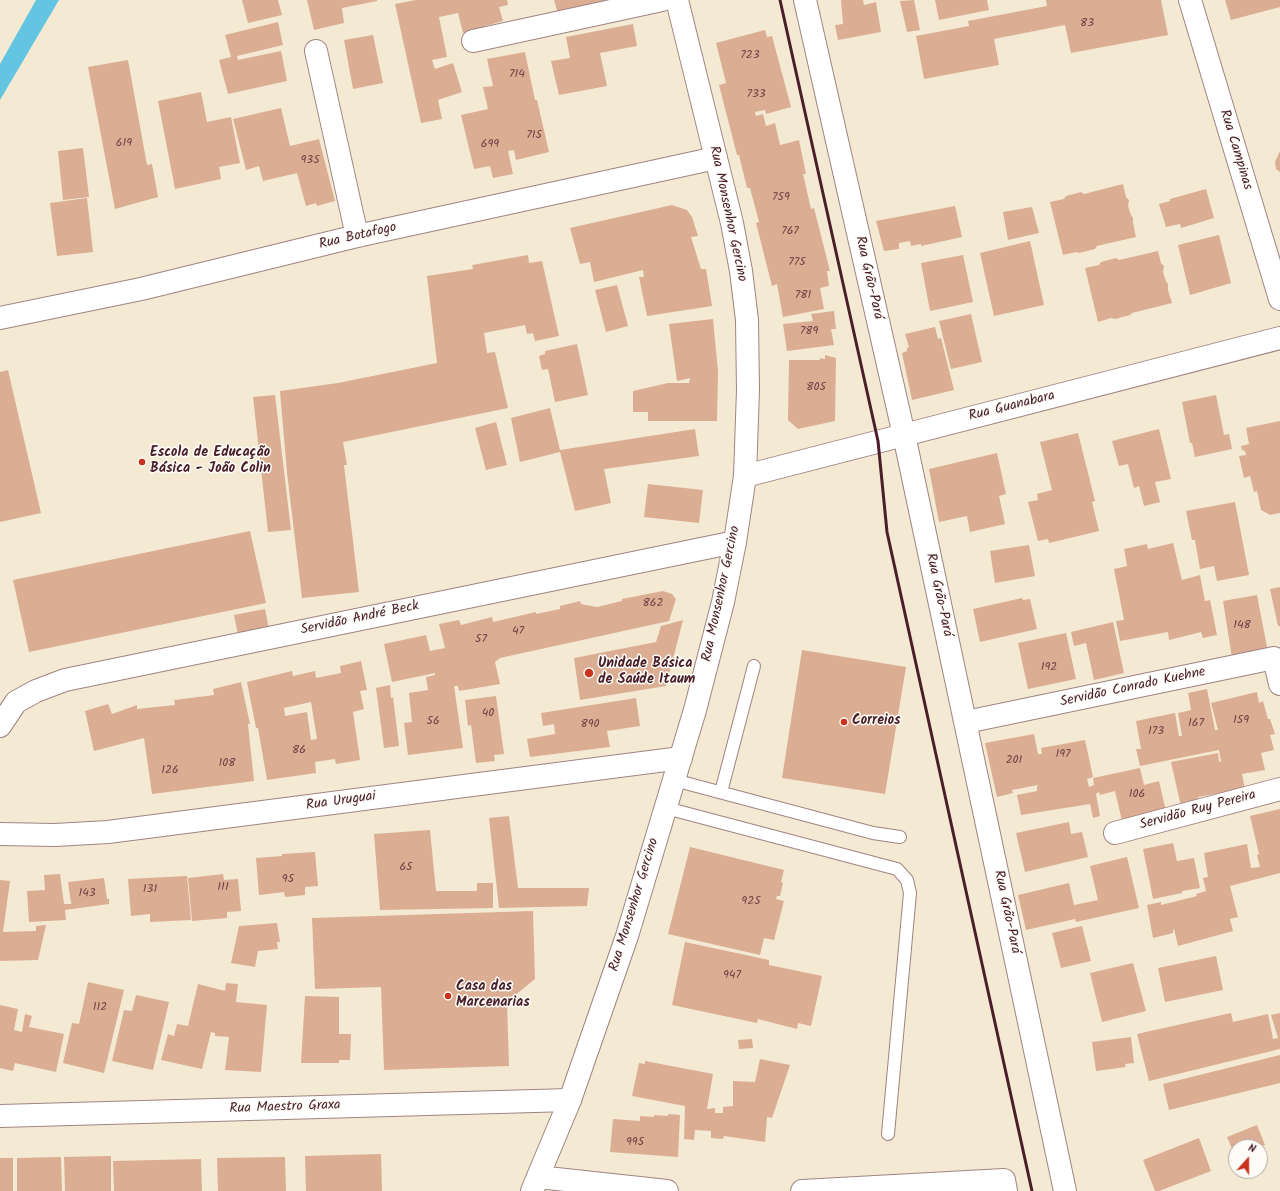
<!DOCTYPE html>
<html>
<head>
<meta charset="utf-8">
<style>
	body { margin:0 }
	#map { position:relative; width:1280px; height:1191px; overflow:hidden; background:#f4ead4; font-family:Kalam,sans-serif }
	canvas { display:block }
	.north { position:absolute; left:1228px; top:1139px; width:40px; height:40px; box-sizing:border-box; background:#fdfcf7; border:1px solid #b5a4a5; border-radius:50%; rotate:21deg; font-size:11px; font-weight:700; line-height:16px; text-align:center; color:#4a1f2b }
	.north::after { content:''; display:block; margin:auto; width:14px; height:18px; background:#c8321e; clip-path:polygon(50% 0,100% 100%,50% 72%,0 100%) }
</style>
</head>
<body>
<div id="map">
<canvas width="1280" height="1191"></canvas>
<div class="north">N</div>
</div>
<script>
const c = document.querySelector('canvas').getContext('2d');
c.lineJoin = 'round';
function paint(path, color) { c.fillStyle = color; c.fill(path, 'evenodd'); }
const poly = rows => new Path2D(rows.map(r => 'M' + r).join(''));
function trace(path, color, width, dash) { c.strokeStyle = color; c.lineWidth = width; c.lineCap = dash ? 'butt' : 'round'; c.setLineDash(dash || []); c.stroke(path); }
function write(font, color, halo, rows, align = 'center') {
  c.font = font + ' Kalam,sans-serif'; c.lineWidth = 3; c.setLineDash([]); c.textBaseline = 'middle'; c.strokeStyle = halo; c.fillStyle = color; for (const [text, x, y, turn = 0] of rows) {
    c.save(); c.translate(x, y); c.rotate((+turn || 0) * Math.PI / 180); c.textAlign = isNaN(turn) ? turn : align; if (halo) c.strokeText(text, 0, 0); c.fillText(text, 0, 0); c.restore();
  }
}
paint(poly([
	[36,0,59,0,0,100,0,64]
]), '#64c5e2');
paint(poly([
	[242,0,278,0,282,15,248,23],
	[307,0,377,0,377,1,342,8,344,23,314,30],
	[416,0,507,0,508,5,499,7,503,21,485,26,485,28,463,33,458,13,439,17,447,57,432,60,435,69,453,63,462,92,438,100,442,119,421,123,395,4],
	[554,0,607,0,558,14],
	[841,0,863,0,864,5,876,2,881,32,838,40,835,25,843,24],
	[914,0,920,30,907,32,900,1],
	[935,0,987,0,989,10,939,20],
	[1046,0,1161,0,1168,35,1071,53,1065,25,994,39,999,65,924,79,916,36,969,26,968,21,1047,6],
	[1225,0,1280,0,1280,7,1231,20],
	[278,22,283,45,237,56,238,60,281,51,287,81,228,94,219,60,231,57,225,35],
	[633,24,637,46,600,53,607,86,559,95,551,61,570,58,566,37],
	[765,30,767,37,772,36,791,107,766,114,765,110,755,112,756,116,763,114,766,126,775,123,780,145,799,140,806,174,803,174,811,209,814,208,830,271,827,271,829,286,820,288,824,309,783,317,777,284,772,286,756,223,759,222,750,188,747,188,739,155,737,155,719,85,726,83,716,43],
	[373,35,383,83,353,89,344,40],
	[525,52,535,100,537,100,549,152,516,160,514,150,508,151,513,174,493,178,490,166,474,169,461,115,488,109,483,87,493,86,487,59],
	[128,60,147,165,152,164,158,197,115,209,88,67],
	[201,92,207,122,231,117,240,163,219,167,221,179,175,189,158,101],
	[281,108,290,146,319,139,335,201,317,206,316,203,306,206,297,173,263,181,259,166,246,170,233,119],
	[83,148,89,197,63,200,58,151],
	[1280,151,1280,172,1276,169,1275,162],
	[1123,184,1126,197,1129,200,1128,206,1131,215,1133,218,1133,223,1136,237,1097,246,1095,249,1079,253,1076,252,1063,255,1050,202,1064,199,1066,196,1081,192,1084,194],
	[1206,189,1214,218,1181,228,1180,224,1166,227,1159,204,1170,201,1170,199],
	[87,198,93,252,57,256,50,203],
	[672,205,687,210,692,217,698,236,691,237,701,269,706,269,712,306,647,316,639,277,644,277,643,270,594,282,590,262,580,264,570,228],
	[955,206,962,237,921,246,921,244,911,246,910,241,899,243,899,249,884,251,876,221],
	[1032,207,1039,233,1008,240,1003,212],
	[1219,235,1231,283,1190,295,1178,245],
	[1030,241,1044,305,994,316,980,253],
	[1158,251,1161,263,1164,266,1163,272,1166,281,1168,284,1168,290,1172,303,1132,313,1130,315,1115,319,1111,318,1098,322,1085,268,1099,265,1101,262,1116,258,1119,260],
	[528,255,529,263,542,261,559,336,535,341,533,333,527,334,525,325,484,333,487,353,495,352,508,408,343,442,347,465,344,465,359,592,302,598,287,473,280,391,338,383,437,363,427,276,473,269,472,265],
	[963,255,973,302,930,311,921,263],
	[617,285,628,326,606,332,595,290],
	[834,311,836,329,831,329,834,345,787,351,783,324,813,321,811,314],
	[971,314,982,362,951,369,939,321],
	[713,319,718,371,717,421,648,421,648,412,633,412,633,391,668,383,689,383,690,378,677,381,669,324],
	[935,327,938,339,941,338,954,390,912,400,902,353,907,351,907,348,909,347,905,334],
	[577,344,588,395,555,402,548,369,542,370,539,356,545,354,545,351],
	[825,355,836,358,835,421,798,429,788,420,789,360,820,360,820,358,825,359],
	[8,370,41,513,0,522,0,372],
	[275,395,291,530,268,532,253,397],
	[1216,395,1224,435,1229,434,1232,449,1195,457,1192,443,1190,443,1182,402],
	[550,408,560,450,695,429,699,456,604,469,611,503,575,511,560,452,520,462,511,418],
	[1280,421,1280,513,1270,515,1261,510,1257,491,1254,492,1250,476,1244,478,1239,456,1246,455,1245,451,1242,450,1241,446,1249,444,1246,428],
	[496,422,507,465,486,470,475,428],
	[1159,429,1171,479,1155,482,1160,502,1144,506,1139,486,1134,488,1128,464,1119,466,1112,441],
	[1078,433,1095,501,1092,502,1099,531,1049,543,1048,539,1038,541,1028,502,1038,500,1037,494,1052,490,1040,442],
	[997,453,1006,494,999,496,1005,524,970,532,967,516,939,522,929,469],
	[648,484,703,490,699,523,644,517],
	[1235,502,1249,575,1217,581,1214,566,1200,569,1195,540,1192,540,1186,511],
	[250,531,266,603,29,652,13,580],
	[1173,543,1182,580,1200,575,1205,601,1210,600,1217,635,1203,638,1201,632,1169,640,1168,632,1120,641,1116,621,1124,620,1114,569,1127,566,1124,549,1147,544,1148,549],
	[1029,545,1035,576,995,583,990,551],
	[1280,587,1280,626,1278,626,1270,589],
	[663,591,672,594,676,599,669,621,500,658,495,662,500,684,459,691,458,686,454,686,463,748,408,755,404,723,412,722,409,693,428,690,426,677,435,675,435,673,392,682,384,644,426,635,430,651,445,648,439,624,459,620,461,625,492,617,493,622,536,612,536,614,560,609,560,606,580,601,581,604,597,607,622,601,622,599],
	[1257,595,1268,652,1232,658,1223,601],
	[1022,598,1023,600,1030,599,1037,629,980,642,973,609],
	[265,609,269,629,238,635,234,615],
	[683,620,666,686,580,700,574,658,656,642,661,626],
	[1113,622,1124,673,1094,680,1086,643,1074,646,1071,632],
	[1066,633,1076,679,1028,689,1018,643],
	[802,650,906,667,885,794,782,778],
	[361,661,367,690,360,691,364,709,353,712,360,760,336,764,335,759,315,762,316,773,267,780,258,728,256,728,247,682,292,671,293,676,315,671,316,678,341,673,340,666],
	[311,702,317,739,311,740,307,712,285,716,284,708],
	[241,682,250,724,248,724,254,781,152,794,144,738,94,751,85,711,108,704,112,714,137,705,137,709,175,705,174,700,214,695,213,689],
	[390,685,391,698,393,697,399,746,384,748,376,688],
	[1207,689,1215,730,1218,730,1211,703,1257,692,1259,703,1263,701,1268,719,1270,719,1275,734,1270,735,1274,750,1261,753,1265,770,1242,774,1245,789,1198,797,1200,807,1182,811,1171,762,1218,753,1219,762,1221,761,1219,750,1140,766,1136,749,1141,749,1136,721,1175,713,1179,736,1182,736,1178,713,1191,710,1188,693],
	[496,696,504,754,494,755,495,761,476,763,471,725,468,726,465,700],
	[636,698,640,726,607,731,610,747,530,757,527,739,555,734,554,724,543,726,541,713],
	[1034,734,1038,754,1042,754,1041,748,1085,740,1093,777,1087,779,1089,787,1094,785,1093,778,1140,768,1144,785,1159,781,1166,811,1122,821,1115,791,1100,795,1099,792,1096,794,1100,816,1093,818,1090,804,1021,815,1017,795,1037,791,1037,787,1038,785,1012,790,1013,793,997,797,985,743],
	[1280,809,1280,873,1230,886,1238,917,1230,919,1233,931,1178,946,1174,929,1173,930,1173,933,1153,938,1147,905,1161,902,1161,905,1197,896,1196,894,1206,891,1203,878,1208,877,1204,853,1247,844,1251,868,1260,867,1257,855,1259,854,1250,816],
	[509,816,518,888,589,888,587,906,499,908,489,818],
	[1069,822,1071,834,1082,832,1088,857,1025,872,1016,833],
	[430,830,436,891,477,891,477,883,493,883,493,908,380,910,374,834],
	[1173,843,1177,861,1194,858,1200,888,1182,891,1182,893,1153,899,1143,849],
	[690,847,784,870,781,882,783,883,780,896,777,896,776,899,784,901,774,940,764,938,760,955,668,934],
	[315,852,318,886,305,887,305,895,285,897,284,892,259,895,256,858,282,856,282,854],
	[1127,857,1139,908,1076,922,1075,919,1026,930,1018,895,1069,883,1074,905,1098,900,1090,866],
	[60,874,64,904,72,904,71,903,68,882,104,878,107,899,109,899,109,904,65,910,66,920,29,922,27,891,45,890,44,875],
	[223,874,224,880,238,879,241,911,227,912,227,918,192,921,188,878],
	[187,876,191,920,150,922,150,914,131,916,128,879],
	[0,880,10,881,3,932,36,931,36,926,46,925,38,960,0,961],
	[533,911,535,979,507,1002,509,1066,384,1070,381,987,315,989,312,918],
	[277,923,280,942,277,942,278,949,258,951,255,967,231,963,239,926],
	[1082,926,1091,961,1061,968,1052,933],
	[685,942,769,960,769,965,822,976,811,1026,798,1023,797,1029,758,1019,757,1023,672,1005],
	[1216,956,1223,990,1165,1002,1158,968],
	[1133,963,1146,1011,1102,1022,1090,973],
	[88,982,124,990,104,1073,63,1063,72,1023,79,1024],
	[226,983,238,984,236,1002,267,1005,261,1072,225,1070,229,1037,215,1036,215,1033,211,1032,202,1069,161,1060,168,1034,174,1036,177,1024,188,1026,198,984,225,991],
	[136,995,169,1002,153,1070,112,1061,124,1010,132,1011],
	[305,996,339,997,339,1034,351,1034,350,1060,339,1060,339,1063,301,1063],
	[0,1005,18,1009,14,1030,22,1032,25,1014,32,1016,29,1027,64,1034,56,1072,15,1063,13,1071,0,1068],
	[1231,1013,1233,1022,1268,1014,1273,1039,1278,1038,1271,1015,1280,1013,1280,1049,1149,1081,1137,1034],
	[1131,1037,1134,1063,1125,1064,1126,1067,1096,1071,1092,1042],
	[752,1039,753,1048,739,1049,738,1040],
	[1280,1055,1280,1083,1169,1110,1163,1084],
	[760,1059,790,1065,772,1118,767,1117,765,1142,724,1136,723,1139,711,1138,711,1131,695,1130,694,1140,684,1139,685,1106,632,1096,639,1063,645,1064,645,1061,713,1074,707,1109,715,1108,715,1113,723,1113,723,1107,733,1106,733,1081,755,1082],
	[668,1114,680,1115,678,1157,610,1152,613,1119,640,1121,640,1116,654,1117,654,1115,668,1116],
	[1257,1125,1265,1145,1260,1147,1236,1147,1236,1158,1227,1137],
	[1199,1138,1211,1171,1159,1191,1155,1191,1143,1160],
	[381,1154,382,1191,306,1191,305,1156],
	[111,1156,111,1191,65,1191,64,1157],
	[61,1157,62,1191,17,1191,17,1158],
	[285,1157,286,1191,218,1191,217,1158],
	[0,1158,13,1158,13,1191,0,1191],
	[201,1159,202,1191,114,1191,113,1161]
]), '#dbad93');
const service = poly([
	[674,780,873,833,900,837],
	[721,792,754,666],
	[666,808,897,869,907,880,910,893,888,1134]
]);
const minor = poly([
	[805,0,904,435,1065,1191],
	[1190,0,1280,299],
	[473,41,662,0],
	[316,51,357,236],
	[966,722,1274,658,1280,684],
	[0,726,16,702,36,691,65,680,735,542],
	[1115,833,1280,789],
	[0,834,55,835,108,832,681,758],
	[0,1116,570,1100],
	[538,1177,667,1191],
	[802,1191,1004,1180,1006,1191]
]);
const tertiary = poly([
	[0,318,141,289,357,236,716,158]
]);
const secondary = poly([
	[745,476,1280,338]
]);
const primary = poly([
	[532,1191,570,1100,627,936,695,710,723,602,735,542,745,476,748,390,747,320,741,271,732,223,677,0]
]);
trace(service, '#9f8480', 14);
trace(minor, '#9f8480', 24);
trace(tertiary, '#9f8480', 24);
trace(secondary, '#9f8480', 24);
trace(primary, '#9f8480', 24);
trace(service, '#fff', 12);
trace(minor, '#fff', 22);
trace(tertiary, '#fff', 22);
trace(secondary, '#fff', 22);
trace(primary, '#fff', 22);
trace(poly([
	[780,0,878,441,887,532,1032,1191]
]), '#4a1f2b', 3);
for (const [x, y, r, color] of [
	[142,462,4,"#c8321e"],
	[589,673,5,"#c8321e"],
	[844,722,4,"#c8321e"],
	[448,996,4,"#c8321e"]
]) { const dot = new Path2D(); dot.arc(x, y, r, 0, 2 * Math.PI); c.fillStyle = color; c.fill(dot); trace(dot, '#fdfcf7', 1.5); }
write('12px', '#6e4245', null, [
	["83",1087,24],
	["723",750,56],
	["714",517,75],
	["733",756,95],
	["715",534,136],
	["619",124,144],
	["699",490,145],
	["935",310,161],
	["759",781,198],
	["767",790,232],
	["775",797,263],
	["781",803,296],
	["789",809,332],
	["805",816,388],
	["862",653,604],
	["148",1242,626],
	["47",518,632],
	["57",481,640],
	["192",1049,668],
	["40",488,714],
	["159",1241,721],
	["56",433,722],
	["167",1196,724],
	["890",590,725],
	["173",1156,732],
	["86",299,751],
	["197",1063,755],
	["201",1014,761],
	["108",227,764],
	["126",170,771],
	["106",1137,795],
	["65",406,868],
	["95",288,880],
	["111",223,888],
	["131",150,890],
	["143",87,894],
	["925",751,902],
	["947",732,976],
	["112",100,1008],
	["995",635,1143]
]);
write('14px', '#4a1f2b', '#fdfcf7', [
	["Rua Campinas",1235,150,73],
	["Rua Monsenhor Gercino",727,214,78],
	["Rua Botafogo",358,237,-13],
	["Rua Grão-Pará",868,278,77],
	["Rua Guanabara",1012,407,-14],
	["Rua Monsenhor Gercino",722,594,-78],
	["Rua Grão-Pará",938,595,78],
	["Servidão André Beck",360,619,-12],
	["Servidão Conrado Kuehne",1133,688,-12],
	["Rua Uruguai",341,802,-8],
	["Servidão Ruy Pereira",1198,811,-15],
	["Rua Monsenhor Gercino",635,905,-73],
	["Rua Grão-Pará",1006,912,78],
	["Rua Maestro Graxa",285,1108,-2]
]);
write('bold 14px', '#4a1f2b', '#fdfcf7', [
	["Escola de Educação",150,454],
	["Básica - João Colin",150,470],
	["Unidade Básica",598,665],
	["de Saúde Itaum",598,681],
	["Correios",852,722],
	["Casa das",456,988],
	["Marcenarias",456,1004]
], 'left');
</script>
</body>
</html>
